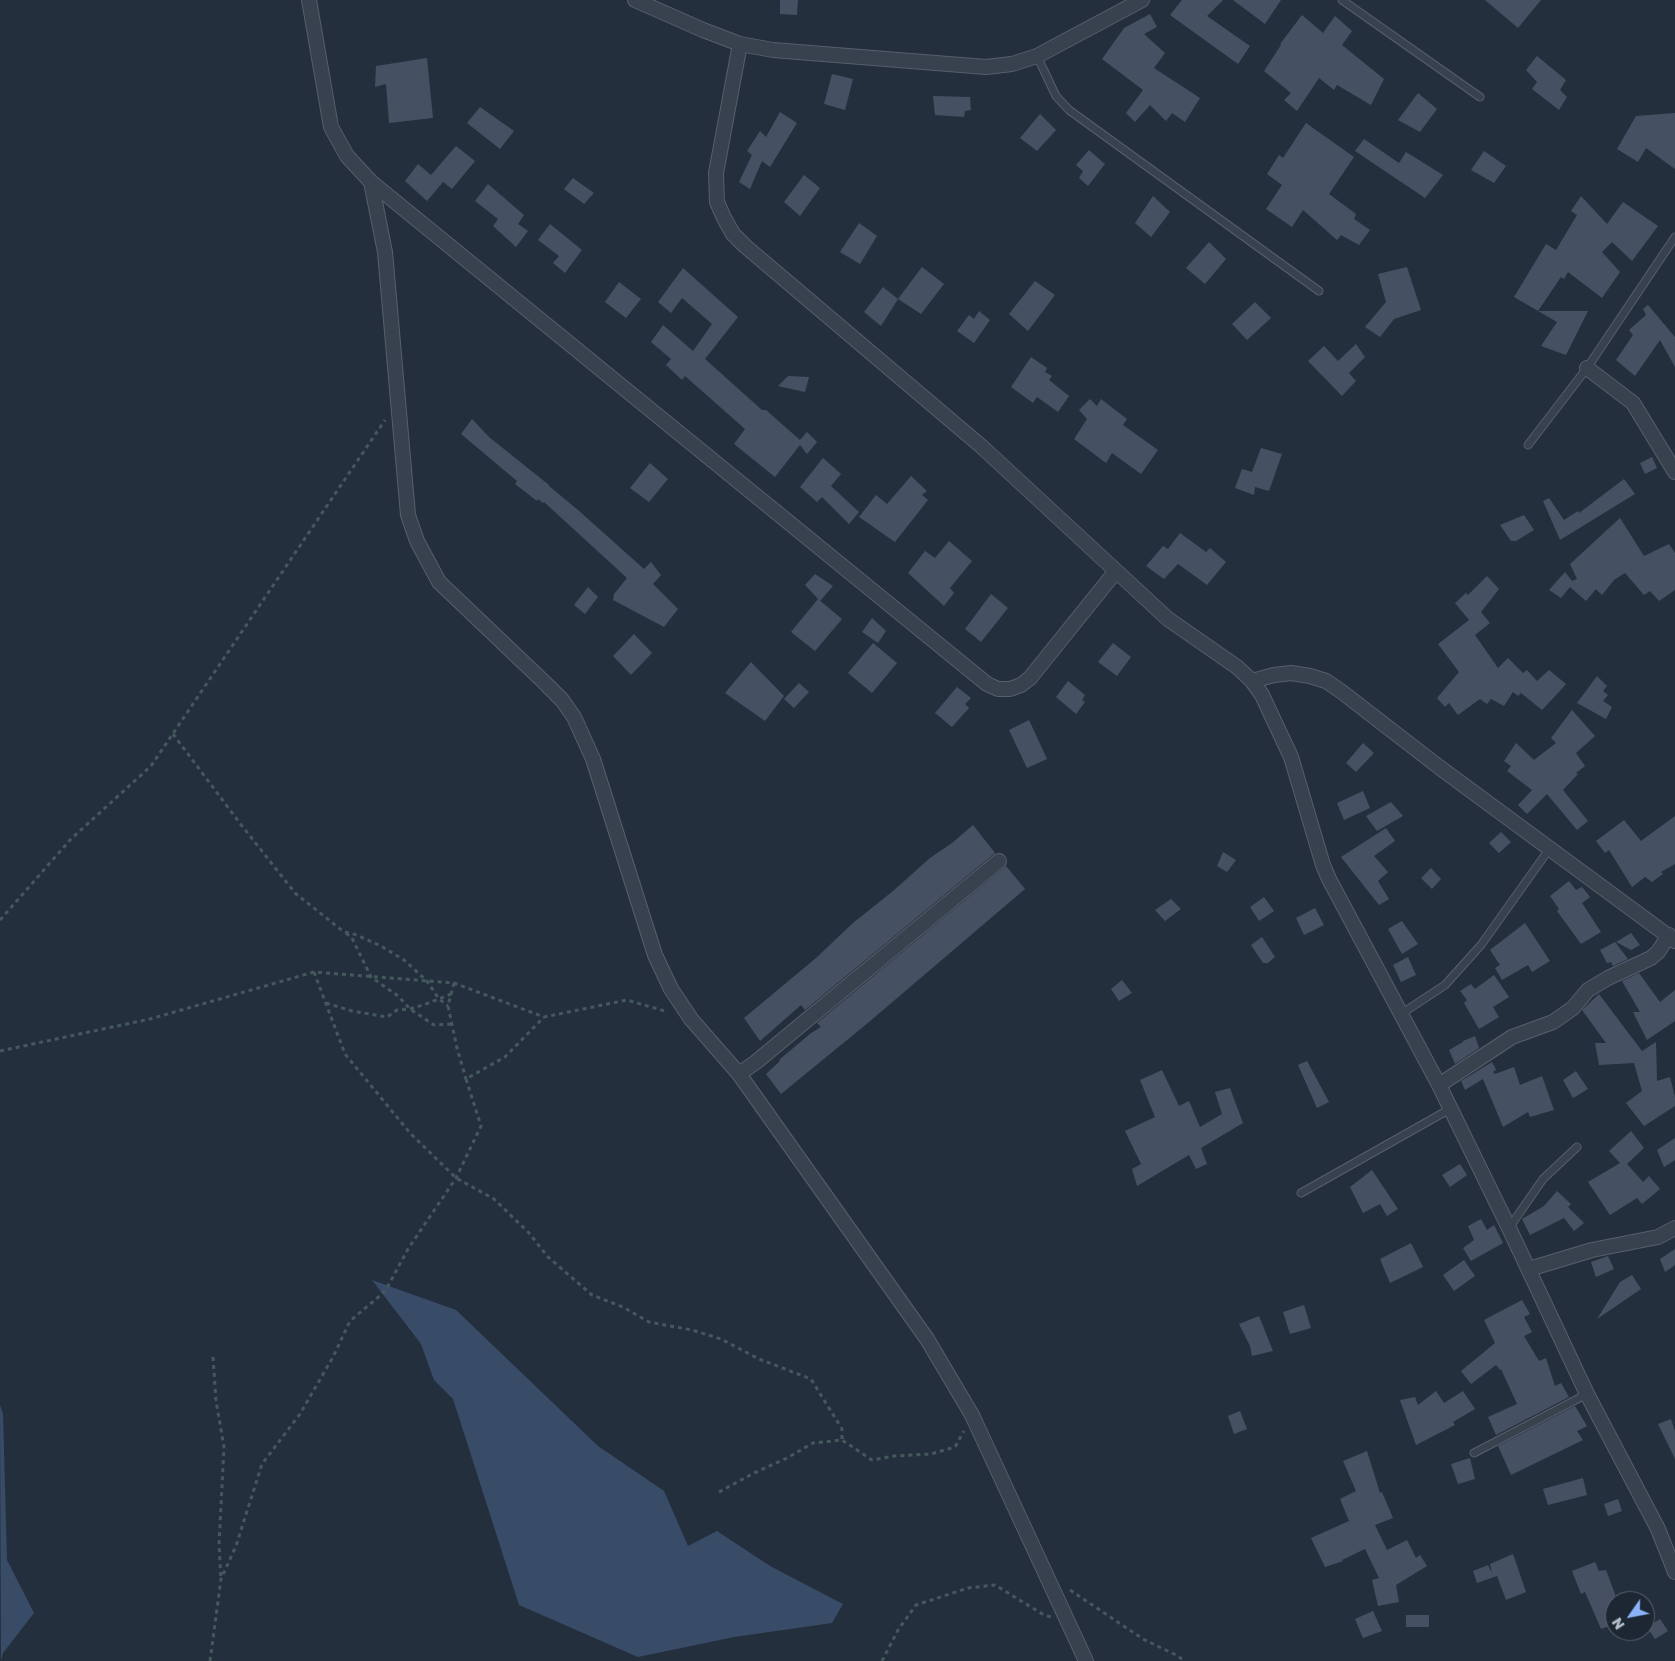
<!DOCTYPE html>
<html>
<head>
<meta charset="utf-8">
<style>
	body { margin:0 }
	#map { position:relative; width:1675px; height:1661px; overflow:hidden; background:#242f3e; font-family:"Golos Text",sans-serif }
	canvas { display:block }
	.north { position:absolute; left:1605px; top:1591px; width:50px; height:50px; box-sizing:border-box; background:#1d2633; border:1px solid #59626f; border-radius:50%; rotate:237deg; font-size:14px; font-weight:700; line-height:20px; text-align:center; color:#b4bcc9 }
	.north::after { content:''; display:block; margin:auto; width:18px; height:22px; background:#8ab4f8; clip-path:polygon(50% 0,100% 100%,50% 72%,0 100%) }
</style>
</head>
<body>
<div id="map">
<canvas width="1675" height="1661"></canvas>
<div class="north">N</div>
</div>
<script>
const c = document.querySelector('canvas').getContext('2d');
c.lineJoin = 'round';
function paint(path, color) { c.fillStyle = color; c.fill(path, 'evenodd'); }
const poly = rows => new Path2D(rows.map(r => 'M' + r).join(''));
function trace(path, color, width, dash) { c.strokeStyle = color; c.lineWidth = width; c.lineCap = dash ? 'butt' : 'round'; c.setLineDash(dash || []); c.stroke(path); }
paint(poly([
	[372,1280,456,1310,598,1446,664,1491,688,1546,717,1531,770,1566,843,1604,832,1623,734,1637,638,1657,519,1605,453,1399,434,1380,421,1344],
	[0,1405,3,1414,7,1560,34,1613,3,1653,1,1661]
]), '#394c67');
paint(poly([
	[780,0,798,0,797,15,780,14],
	[1182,0,1223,0,1207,16,1250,46,1238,64,1170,15],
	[1233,0,1281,0,1265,24],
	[1485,0,1541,0,1518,28],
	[1150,14,1157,27,1144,34,1165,53,1154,68,1200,98,1185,122,1172,113,1166,121,1150,105,1135,122,1126,113,1143,90,1102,59,1124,28],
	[1302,15,1323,33,1335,16,1352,31,1342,45,1384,79,1371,105,1337,85,1334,90,1319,78,1297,111,1284,100,1291,93,1264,71,1281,45,1280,44],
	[1537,56,1566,80,1560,90,1567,97,1559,110,1532,89,1537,82,1526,70],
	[427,58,433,118,389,123,386,84,375,87,376,66],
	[832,74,853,79,845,110,824,104],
	[1418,93,1437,109,1420,132,1398,120],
	[933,96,970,97,971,110,965,111,964,117,935,115],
	[480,107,514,131,500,149,467,123],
	[780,112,797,123,770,167,762,161,750,189,739,182,752,155,747,151,760,131,766,137],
	[1675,113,1675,169,1646,148,1638,162,1617,149,1636,116],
	[1040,114,1056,130,1037,151,1020,138],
	[1306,123,1354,157,1329,194,1356,214,1354,219,1370,230,1359,245,1341,235,1337,240,1303,210,1292,227,1266,209,1282,185,1267,174,1279,155,1283,158],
	[1364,139,1399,163,1406,152,1443,175,1425,198,1355,151],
	[456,146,475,161,452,189,443,182,427,201,405,181,418,164,431,175],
	[1089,150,1105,164,1088,186,1079,178,1083,171,1076,165],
	[1484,151,1506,166,1494,183,1471,170],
	[804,175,820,188,800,216,784,202],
	[573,178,594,193,584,204,564,189],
	[488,184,524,215,518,224,528,231,516,247,493,226,498,219,475,201],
	[1153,196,1170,212,1151,237,1135,223],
	[1581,196,1607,224,1623,202,1658,226,1632,261,1612,242,1602,252,1620,272,1602,298,1568,272,1564,279,1561,277,1538,311,1514,297,1546,244,1556,250,1577,215,1571,211],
	[859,223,877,236,860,264,840,252],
	[550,224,582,250,565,273,553,263,559,256,538,240],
	[1209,242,1226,259,1205,284,1186,268],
	[922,267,944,284,921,314,898,299],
	[1407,267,1421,310,1394,319,1380,337,1365,327,1386,302,1378,274],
	[683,268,738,317,705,359,762,410,766,410,800,440,807,432,817,442,807,454,800,445,775,477,734,444,745,429,685,376,682,380,666,365,671,359,651,342,663,325,693,351,712,324,682,298,671,313,658,302],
	[1035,281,1055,295,1028,331,1009,314],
	[619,282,641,299,626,318,605,302],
	[883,287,898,299,881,326,864,312],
	[1255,302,1271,318,1247,340,1232,324],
	[1648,305,1675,337,1675,367,1660,340,1635,376,1616,360,1633,335,1629,330,1646,315,1643,309],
	[979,311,990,320,974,343,957,331,969,315,974,319],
	[1538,311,1588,311,1566,355,1541,346,1557,322],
	[1356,344,1365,357,1349,373,1356,381,1342,396,1308,361,1324,346,1338,361],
	[1031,357,1047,368,1045,372,1052,376,1049,380,1069,396,1058,412,1037,397,1033,403,1011,387],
	[788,376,809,377,805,392,778,386],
	[1090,399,1097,406,1101,399,1127,419,1123,425,1158,450,1141,474,1112,453,1106,463,1074,439,1087,419,1079,410],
	[472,419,489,437,549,485,549,486,578,510,644,569,651,562,661,575,653,584,678,609,664,627,613,600,614,594,627,578,544,502,543,503,538,499,537,501,515,484,517,481,461,434],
	[1261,448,1282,454,1269,491,1255,487,1254,495,1235,488,1242,469,1252,472],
	[1652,457,1657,468,1645,474,1640,463],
	[823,458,841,474,831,486,859,512,849,524,822,497,817,502,800,487],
	[650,463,668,479,649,502,630,488],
	[911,476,927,491,922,495,928,500,895,542,859,517,876,495,887,504],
	[1624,479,1635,494,1560,540,1543,501,1549,498,1564,520,1578,511,1579,513],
	[1524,515,1534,530,1516,541,1511,541,1500,525],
	[1620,518,1644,556,1669,544,1675,553,1675,590,1659,601,1650,591,1644,595,1625,573,1614,580,1602,595,1596,589,1586,601,1570,587,1561,598,1549,590,1565,572,1572,581,1577,579,1570,564],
	[1180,533,1206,552,1210,548,1226,562,1207,585,1178,564,1164,579,1146,566,1163,546,1168,549],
	[949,541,972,561,950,588,954,593,944,606,908,573,925,551,935,558],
	[815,574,833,586,820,601,805,585],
	[1487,576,1499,589,1481,612,1490,623,1475,635,1498,668,1508,658,1523,673,1527,670,1537,681,1549,670,1566,684,1558,693,1556,692,1558,693,1542,710,1521,693,1518,696,1513,692,1504,706,1491,699,1487,704,1480,699,1458,715,1449,703,1445,707,1437,698,1459,672,1438,644,1469,620,1455,603,1466,593,1468,595],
	[588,587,598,597,585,614,574,605],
	[991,594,1008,608,981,642,965,629],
	[818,599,842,619,815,651,791,632],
	[872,618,886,631,878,643,862,632],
	[634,634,652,653,631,675,613,656],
	[873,643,897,663,872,693,848,673],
	[1113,643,1131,657,1117,676,1098,662],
	[751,662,784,696,765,721,725,693],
	[1597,676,1607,686,1603,691,1608,695,1603,701,1612,707,1606,719,1577,703],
	[1068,681,1085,695,1082,700,1085,702,1076,714,1056,697],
	[799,683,809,692,794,708,784,699],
	[957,687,971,698,965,704,969,708,952,727,935,713],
	[1572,710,1595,736,1576,753,1585,766,1576,773,1578,774,1563,790,1588,821,1577,830,1547,794,1527,814,1518,805,1532,790,1507,771,1511,766,1504,761,1516,743,1534,760,1556,743,1551,738],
	[1029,720,1047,759,1027,768,1009,730],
	[1363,743,1374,753,1356,772,1346,763],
	[1363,791,1370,808,1344,820,1337,803],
	[1391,802,1403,816,1377,831,1366,816],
	[1675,816,1675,864,1661,872,1663,874,1652,882,1645,877,1632,887,1609,850,1605,853,1596,841,1624,820,1641,841],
	[973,825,995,853,805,1010,801,1005,760,1041,744,1018,816,958,853,923,893,891,930,858,952,843],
	[1386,828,1395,841,1374,856,1388,872,1378,881,1389,899,1379,905,1341,857],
	[1501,832,1511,842,1499,853,1489,843],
	[1223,852,1236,860,1227,872,1217,866],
	[1006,866,1025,889,869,1022,781,1094,766,1074,780,1061,779,1060,811,1033,821,1027,817,1023],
	[1431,868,1441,879,1432,889,1421,878],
	[1569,881,1576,890,1582,887,1590,897,1582,903,1601,932,1581,944,1557,911,1559,909,1550,896],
	[1264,897,1274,911,1259,921,1250,907],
	[1171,899,1181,909,1165,921,1155,910],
	[1315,908,1324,925,1304,935,1296,918],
	[1402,921,1418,944,1402,954,1388,929],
	[1525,923,1550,961,1532,972,1528,965,1502,980,1495,968,1500,965,1490,950],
	[1631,933,1640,945,1631,950,1616,942],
	[1262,937,1275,957,1268,963,1263,963,1251,945],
	[1615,942,1628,959,1613,966,1611,962,1607,963,1600,950],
	[1408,957,1416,975,1401,982,1393,965],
	[1639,973,1660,1002,1675,990,1675,1021,1647,1040,1633,1012,1640,1012,1622,981],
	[1494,975,1509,997,1493,1007,1499,1017,1479,1029,1464,1003,1467,1000,1460,991,1471,984,1475,989],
	[1122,980,1132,993,1119,1001,1111,989],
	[1599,994,1642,1051,1656,1042,1657,1081,1670,1077,1675,1097,1675,1106,1644,1126,1626,1103,1642,1091,1634,1063,1599,1065,1595,1043,1606,1043,1582,1010],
	[1475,1036,1479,1048,1455,1064,1449,1050,1463,1042,1463,1041],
	[1307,1061,1329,1102,1317,1108,1298,1065],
	[1492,1062,1496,1070,1493,1072,1495,1074,1514,1067,1520,1085,1542,1076,1554,1110,1530,1117,1528,1112,1503,1127,1483,1079,1465,1090,1461,1081],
	[1162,1070,1179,1106,1189,1101,1200,1127,1222,1114,1215,1092,1230,1088,1243,1123,1201,1148,1207,1164,1196,1169,1189,1155,1137,1186,1132,1169,1141,1164,1125,1131,1155,1117,1140,1080],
	[1576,1071,1588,1089,1573,1098,1563,1080],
	[1631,1131,1644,1148,1627,1164,1643,1182,1649,1176,1660,1189,1642,1204,1637,1198,1610,1215,1588,1182,1620,1163,1609,1151],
	[1675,1138,1675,1160,1664,1167,1657,1150],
	[1460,1164,1467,1175,1450,1187,1442,1175],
	[1372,1170,1398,1209,1387,1216,1380,1204,1363,1213,1350,1187],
	[1557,1191,1571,1204,1568,1207,1584,1223,1574,1231,1564,1218,1530,1235,1522,1219,1544,1206],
	[1481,1219,1487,1230,1494,1225,1503,1243,1471,1261,1463,1248,1474,1240,1468,1226],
	[1411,1243,1423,1267,1390,1283,1380,1259],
	[1675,1249,1675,1265,1665,1272,1660,1259],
	[1608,1256,1614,1269,1596,1277,1591,1262],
	[1464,1260,1475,1276,1454,1291,1443,1275],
	[1632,1275,1641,1289,1597,1319,1620,1282],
	[1522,1300,1530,1314,1524,1317,1532,1332,1524,1336,1539,1361,1546,1358,1555,1386,1561,1383,1569,1397,1496,1435,1488,1417,1517,1404,1501,1369,1500,1370,1496,1365,1471,1384,1461,1371,1495,1343,1484,1320],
	[1304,1305,1311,1328,1290,1334,1283,1312],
	[1259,1316,1273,1351,1252,1356,1250,1346,1239,1324],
	[1436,1391,1444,1403,1463,1391,1475,1409,1453,1422,1455,1425,1416,1445,1400,1400,1415,1397,1418,1405],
	[1575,1406,1587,1426,1577,1431,1583,1440,1511,1475,1498,1446],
	[1240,1411,1247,1429,1234,1434,1228,1416],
	[1671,1419,1675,1431,1675,1459,1658,1424],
	[1367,1451,1380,1493,1382,1492,1393,1518,1375,1525,1387,1550,1407,1540,1416,1558,1420,1555,1427,1566,1396,1585,1399,1602,1378,1606,1372,1580,1379,1578,1365,1549,1342,1560,1343,1561,1325,1567,1311,1538,1349,1521,1340,1499,1356,1491,1343,1461],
	[1470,1458,1475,1479,1458,1484,1451,1464],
	[1583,1478,1587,1495,1548,1505,1543,1489],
	[1618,1499,1622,1511,1608,1516,1604,1504],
	[1513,1554,1526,1592,1506,1600,1497,1576,1477,1583,1473,1571,1488,1565,1492,1573,1490,1564],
	[1595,1562,1599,1571,1606,1570,1615,1594,1615,1624,1601,1629,1585,1592,1581,1594,1572,1571],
	[1373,1611,1382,1631,1363,1638,1355,1619],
	[1406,1615,1429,1615,1429,1627,1406,1627],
	[1660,1619,1668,1631,1655,1639,1647,1627]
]), '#455162');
const service = poly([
	[1342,0,1480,97],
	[1037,56,1056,96,1069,110,1319,291],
	[1528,445,1587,368,1675,237],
	[1401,1014,1445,985,1481,945,1550,848],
	[1301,1193,1450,1109],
	[1509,1228,1543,1179,1577,1147],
	[1474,1453,1587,1394]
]);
const minor = poly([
	[309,0,331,127,347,156,371,182,987,684,998,689,1010,689,1021,685,1030,678,1116,571],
	[635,0,703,30,740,44,773,50,986,67,1012,64,1037,56,1142,0],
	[740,44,716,173,717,202,724,218,733,234,745,246,981,446,1168,619,1237,667,1252,681,1262,695,1291,757,1323,865,1329,879,1439,1085,1509,1228,1587,1394,1658,1529,1675,1572],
	[371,182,385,252,408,515,417,541,439,582,544,682,562,700,574,717,593,759,655,955,671,989,691,1019,739,1074,927,1339,972,1415,1086,1661],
	[1587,368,1633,403,1675,472],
	[1252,681,1274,675,1291,673,1310,676,1326,681,1342,692,1439,767,1675,941],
	[739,1074,756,1062,999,861],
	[1439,1085,1512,1037,1553,1022,1573,1008,1588,990,1608,978,1651,958,1658,952,1669,935],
	[1529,1269,1592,1250,1658,1237,1675,1228]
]);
trace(service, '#565f6c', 9);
trace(minor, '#565f6c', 16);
trace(poly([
	[173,734,239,822,295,893,344,932,354,934,381,946,404,960,427,981,439,999,448,1006],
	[0,920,71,839,151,766,385,420],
	[346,933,352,938,371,977,398,996,410,1009,434,1025,451,1024],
	[314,972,345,1054,410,1133,456,1178,494,1199,529,1233,548,1257,592,1295,623,1307,649,1322,692,1330,721,1339,759,1359,811,1379,842,1429,842,1440],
	[454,983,448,1006,457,1048,466,1079],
	[326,1003,352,1011,387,1017,397,1010,410,1009,429,1003,451,994],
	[0,1051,150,1019,314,972,454,983,544,1017,627,1000,668,1012],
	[213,1357,216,1401,224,1447,219,1545,221,1579],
	[719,1492,754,1473,787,1458,813,1443,842,1440,872,1460,894,1456,931,1454,955,1447,964,1431],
	[1070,1590,1143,1639,1176,1655,1185,1661],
	[210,1661,221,1579,236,1546,262,1464,300,1414,333,1357,350,1321,382,1294,388,1286,408,1249,456,1178,481,1126,466,1079,505,1057,544,1017],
	[882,1661,898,1630,916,1605,968,1588,995,1585,1044,1615,1051,1617]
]), '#44595c', 3, [4, 4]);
trace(service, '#38414e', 7);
trace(minor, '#38414e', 14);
</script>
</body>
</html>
